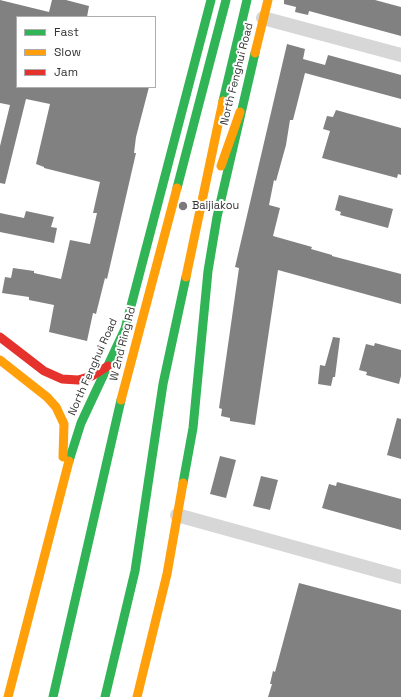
<!DOCTYPE html>
<html>
<head>
<meta charset="utf-8">
<style>
	body { margin:0 }
	#map { position:relative; width:401px; height:697px; overflow:hidden; background:#fff; font-family:"Space Grotesk",sans-serif }
	canvas { display:block }
	.legend { position:absolute; left:16px; top:16px; width:140px; height:72px; box-sizing:border-box; background:#fff; border:1px solid #adadad; margin:0; padding:5px 7px; list-style:none; font-size:12px; color:#333 }
	.legend li { display:flex; align-items:center; gap:8px; height:20px }
	.legend b { width:20px; border:1px solid #adadad }
</style>
</head>
<body>
<div id="map">
<canvas width="401" height="697"></canvas>
<ul class="legend">
<li><b style="height:5px;background:#30b455"></b>Fast</li>
<li><b style="height:5px;background:#ff9f0a"></b>Slow</li>
<li><b style="height:5px;background:#e5322d"></b>Jam</li>
</ul>
</div>
<script>
const c = document.querySelector('canvas').getContext('2d');
c.lineJoin = 'round';
function paint(path, color) { c.fillStyle = color; c.fill(path, 'evenodd'); }
const poly = rows => new Path2D(rows.map(r => 'M' + r).join(''));
function trace(path, color, width, dash) { c.strokeStyle = color; c.lineWidth = width; c.lineCap = dash ? 'butt' : 'round'; c.setLineDash(dash || []); c.stroke(path); }
function write(font, color, halo, rows, align = 'center') {
  c.font = font + ' "Space Grotesk",sans-serif'; c.lineWidth = 4; c.setLineDash([]); c.textBaseline = 'middle'; c.strokeStyle = halo; c.fillStyle = color; for (const [text, x, y, turn = 0] of rows) {
    c.save(); c.translate(x, y); c.rotate((+turn || 0) * Math.PI / 180); c.textAlign = isNaN(turn) ? turn : align; if (halo) c.strokeText(text, 0, 0); c.fillText(text, 0, 0); c.restore();
  }
}
paint(poly([
	[0,0,49,12,52,0,66,0,89,6,87,17,17,17,17,87,149,87,136,137,134,153,136,153,107,279,105,278,96,314,93,313,87,341,49,332,54,305,29,300,29,297,2,293,5,277,11,278,13,268,34,271,34,273,61,279,70,240,90,244,97,213,93,213,100,182,44,168,44,167,36,164,50,104,26,99,5,184,0,183,0,146,10,105,0,103],
	[284,0,375,0,401,7,401,36,309,11,308,15,295,12,296,7,284,4],
	[287,44,305,49,303,59,325,65,328,55,401,75,401,99,305,73,293,120,290,120,286,145,276,181,274,180,269,205,280,208,273,236,312,247,311,249,332,255,332,256,401,274,401,304,278,270,255,425,230,421,230,418,221,416,222,409,219,408,239,268,235,267],
	[336,110,401,128,401,175,398,174,397,178,322,158,330,131,323,129,327,116,333,117],
	[339,195,393,209,388,228,340,215,341,212,335,210],
	[26,211,54,217,51,227,57,228,54,243,0,232,0,213,24,218],
	[333,337,340,338,335,377,333,377,331,386,318,384,320,365,325,366],
	[375,343,401,350,401,376,399,384,366,375,367,372,359,370,366,344,374,346],
	[397,418,401,419,401,459,387,455],
	[220,456,236,460,226,498,210,494],
	[261,476,278,480,270,510,253,506],
	[337,482,401,499,401,530,322,508,329,484,336,486],
	[299,583,401,610,401,697,268,697,272,684,270,684,273,671,275,672]
]), '#818181');
trace(poly([
	[263,18,401,55],
	[177,515,401,577]
]), '#d7d7d7', 14);
trace(poly([
	[223,101,247,0],
	[177,188,226,0],
	[69,461,81,423,125,329,211,0],
	[183,483,193,428,208,271,217,217,255,53],
	[53,697,121,400],
	[105,697,135,571,163,384,186,277]
]), '#30b455', 9);
trace(poly([
	[255,53,268,0],
	[221,166,240,112],
	[186,277,223,101],
	[0,360,47,397,56,407,64,424,63,457],
	[121,400,177,188],
	[8,697,69,461],
	[137,697,167,574,183,483]
]), '#ff9f0a', 9);
trace(poly([
	[0,337,44,371,62,379,78,380,92,376,108,366]
]), '#e5322d', 9);
for (const [x, y, r, color] of [
	[183,206,5,"#7a7a7a"]
]) { const dot = new Path2D(); dot.arc(x, y, r, 0, 2 * Math.PI); c.fillStyle = color; c.fill(dot); trace(dot, '#fff', 1.5); }
write('11px', '#333', '#fff', [
	["North Fenghui Road",237,74,-76],
	["W 2nd Ring Rd",123,344,-76],
	["North Fenghui Road",93,367,-66]
]);
write('11px', '#333', '#fff', [
	["Baijiakou",192,206]
], 'left');
</script>
</body>
</html>
